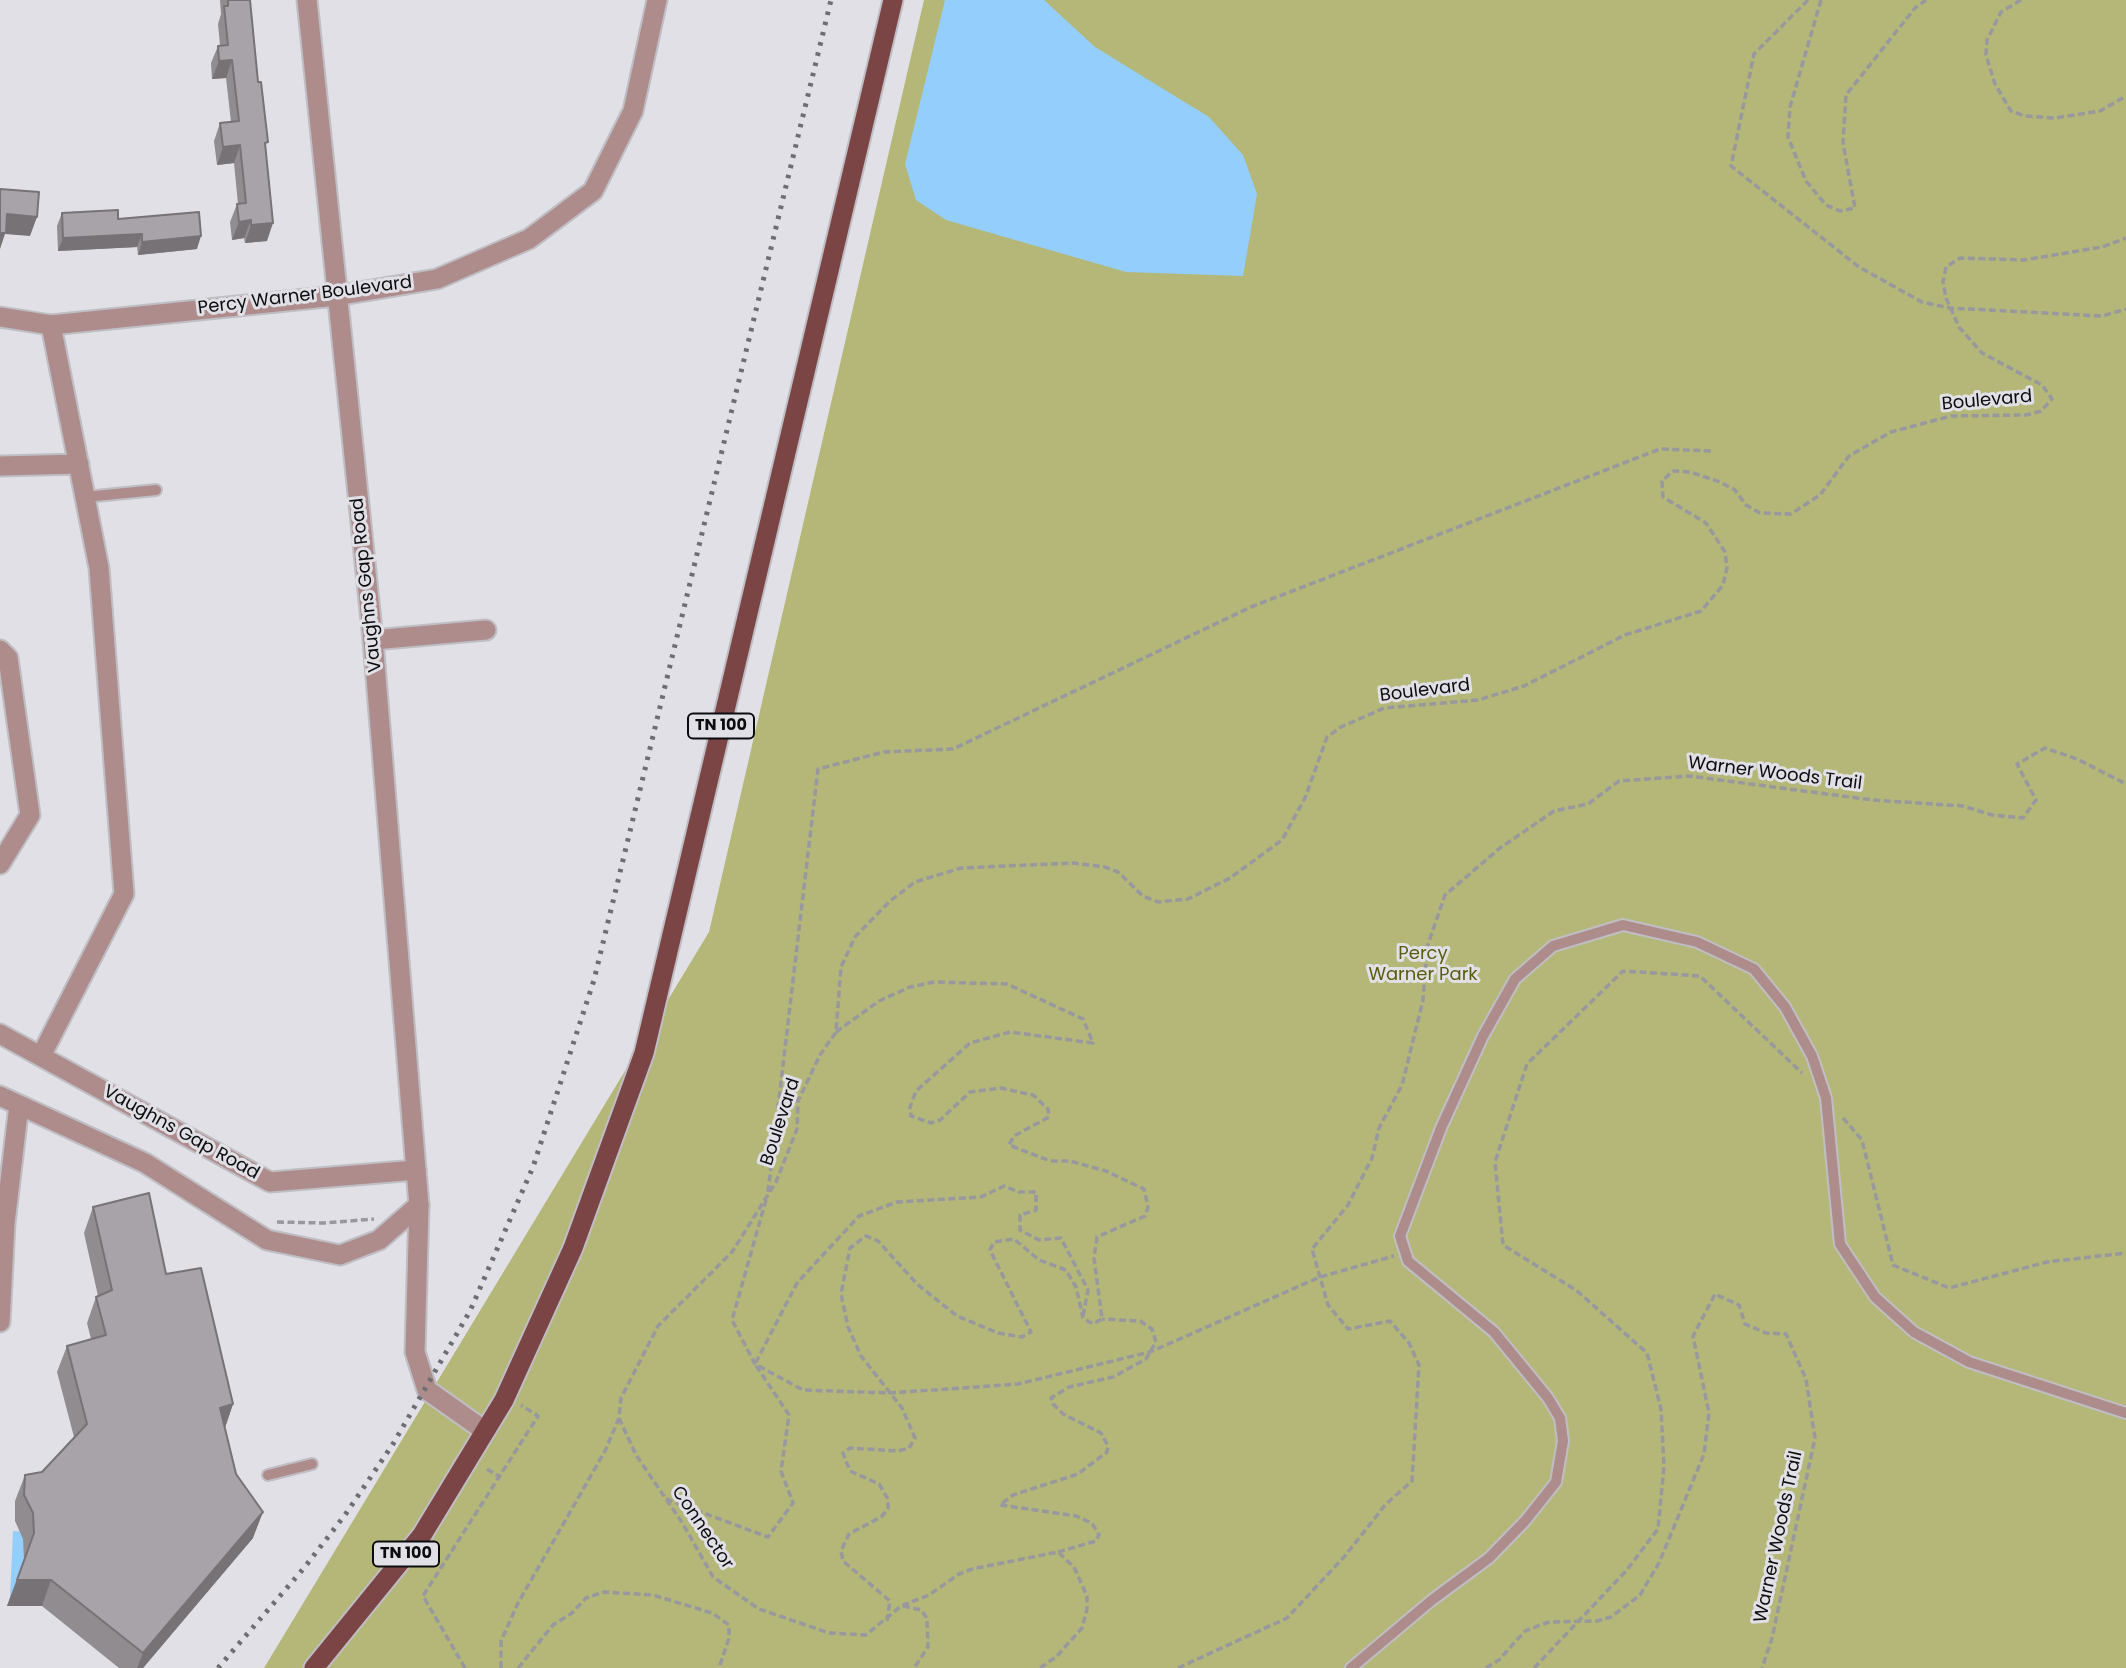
<!DOCTYPE html>
<html>
<head>
<meta charset="utf-8">
<style>
	body { margin:0 }
	canvas { display:block; background:#e1e0e7 }
</style>
</head>
<body>
<canvas width="2126" height="1668"></canvas>
<script>
const c = document.querySelector('canvas').getContext('2d');
c.lineJoin = 'round';
function paint(path, color) { c.fillStyle = color; c.fill(path, 'evenodd'); }
const poly = rows => new Path2D(rows.map(r => 'M' + r).join(''));
function trace(path, color, width, dash) { c.strokeStyle = color; c.lineWidth = width; c.lineCap = dash ? 'butt' : 'round'; c.setLineDash(dash || []); c.stroke(path); }
function write(font, color, halo, rows, align = 'center') {
  c.font = font + ' Poppins,sans-serif'; c.lineWidth = 6; c.setLineDash([]); c.textBaseline = 'middle'; c.strokeStyle = halo; c.fillStyle = color; for (const [text, x, y, turn = 0] of rows) {
    c.save(); c.translate(x, y); c.rotate((+turn || 0) * Math.PI / 180); c.textAlign = isNaN(turn) ? turn : align; if (halo) c.strokeText(text, 0, 0); c.fillText(text, 0, 0); c.restore();
  }
}
paint(poly([
	[924,0,2126,0,2126,1668,264,1668,709,932]
]), '#b4b777');
paint(poly([
	[945,0,1044,0,1095,47,1209,117,1243,155,1257,194,1243,276,1126,272,946,220,916,200,905,164],
	[13,1531,45,1533,42,1600,10,1597]
]), '#94cefd');
const service = poly([
	[85,497,156,490],
	[268,1475,312,1464],
	[1351,1668,1432,1600,1489,1558,1525,1521,1556,1482,1563,1441,1560,1418,1548,1398,1494,1332,1408,1261,1400,1236,1441,1128,1483,1036,1515,979,1553,946,1623,925,1697,942,1754,969,1785,1007,1812,1056,1826,1098,1840,1244,1875,1297,1914,1332,1969,1362,2126,1413]
]);
const minor = poly([
	[0,466,79,464],
	[373,640,486,630],
	[0,650,8,658,30,815,0,864],
	[0,1034,270,1182,416,1170],
	[41,1056,124,894,99,568,51,325],
	[0,1096,145,1163,267,1240,340,1255,379,1240,419,1205],
	[0,1322,5,1223,19,1105]
]);
const tertiary = poly([
	[307,0,373,640,416,1170,419,1205,415,1352,427,1390,485,1431],
	[0,317,51,325,336,296,437,279,529,239,593,191,633,111,657,0]
]);
const primary = poly([
	[314,1668,422,1535,504,1400,573,1248,644,1053,893,0]
]);
trace(service, '#bfbec4', 14);
trace(minor, '#bfbec4', 23);
trace(tertiary, '#bfbec4', 23);
trace(primary, '#bfbec4', 23);
trace(poly([
	[1808,0,1754,54,1731,166,1859,267,1922,302,1950,308,2102,316,2126,309],
	[1821,0,1790,107,1788,137,1806,181,1826,205,1840,211,1855,208,1843,143,1846,95,1915,8,1926,0],
	[2021,0,2001,12,1987,40,1986,55,1995,84,2011,111,2025,116,2055,118,2100,111,2126,96],
	[836,1032,879,1001,910,987,934,982,1007,984,1083,1019,1093,1043,1010,1032,970,1043,916,1091,910,1107,911,1116,931,1123,940,1120,970,1092,1001,1088,1033,1095,1048,1109,1049,1117,1014,1136,1009,1145,1050,1161,1070,1161,1106,1171,1144,1189,1148,1207,1145,1216,1097,1237,1094,1258,1102,1319,1093,1324,1083,1318],
	[1843,1118,1862,1140,1893,1265,1949,1288,2047,1262,2126,1253],
	[768,1192,818,769,884,752,953,749,1251,607,1660,449,1712,451],
	[766,1200,732,1320,755,1364,803,1390,890,1393,1018,1384,1150,1352,1320,1277,1394,1256],
	[277,1222,324,1223,374,1219],
	[619,1418,636,1455,683,1524,713,1577,759,1609,829,1633,866,1635,901,1606,929,1595,959,1574,972,1569,1058,1552,1074,1567,1087,1596,1087,1609,1082,1628,1057,1656,1040,1668],
	[487,1469,500,1477],
	[666,1499,768,1537,793,1503,781,1471,789,1415,755,1364,797,1283,859,1216,897,1202,981,1197,1004,1186,1019,1192,1036,1192,1036,1210,1020,1215,1020,1230,1039,1240,1061,1238,1088,1290,1083,1316],
	[1058,1552,1096,1541,1099,1535,1092,1523,1076,1516,1000,1505,1013,1495,1078,1474,1107,1452,1108,1446,1101,1433,1063,1414,1053,1404,1051,1398,1069,1387,1113,1377,1146,1359,1156,1342,1152,1329,1140,1321,1102,1319],
	[903,1606,921,1610,927,1618,928,1647,914,1668],
	[887,1621,890,1601,843,1561,841,1551,849,1534,881,1517,888,1509,888,1499,879,1484,850,1471,843,1453,850,1448,898,1451,909,1448,915,1438,902,1408,861,1356,848,1327,841,1294,850,1248,866,1236,878,1241,917,1284,957,1316,998,1333,1022,1337,1031,1332,990,1250,994,1242,1014,1239,1039,1260,1066,1270,1076,1287,1083,1318],
	[465,1668,423,1596,538,1416,521,1405],
	[501,1668,501,1641,518,1603,605,1451,619,1418,621,1398,658,1326,732,1252,776,1182,797,1129,798,1101,820,1055,836,1032,841,967,855,937,890,901,915,882,961,868,1073,863,1105,867,1118,872,1143,896,1158,902,1188,899,1230,878,1282,840,1305,798,1327,737,1341,727,1384,708,1478,700,1524,686,1625,635,1701,611,1723,585,1727,568,1725,552,1706,523,1663,497,1662,481,1673,471,1690,472,1720,482,1735,490,1746,505,1760,513,1791,514,1820,495,1849,456,1891,432,1951,416,2026,415,2041,411,2052,399,2042,385,1982,353,1959,327,1946,298,1943,282,1946,267,1960,258,2024,260,2102,247,2126,238],
	[518,1668,553,1625,572,1613,586,1598,604,1592,653,1595,712,1613,729,1625,729,1638,719,1668],
	[1178,1668,1287,1618,1344,1557,1386,1504,1412,1481,1419,1365,1409,1343,1390,1321,1348,1329,1328,1305,1312,1249,1348,1205,1372,1158,1379,1128,1402,1085,1423,1000,1427,947,1445,895,1500,848,1554,811,1588,804,1619,781,1689,776,1873,800,1963,806,1992,815,2023,818,2036,800,2017,764,2045,748,2077,759,2126,784],
	[1486,1668,1499,1660,1525,1631,1549,1622,1597,1621,1611,1617,1640,1595,1659,1563,1704,1454,1709,1413,1693,1336,1715,1294,1739,1305,1745,1324,1766,1333,1786,1334,1806,1379,1815,1438,1772,1638,1762,1668],
	[1534,1668,1626,1571,1658,1529,1664,1466,1661,1409,1647,1353,1576,1290,1503,1245,1495,1162,1527,1064,1623,971,1700,976,1802,1073]
]), '#99989e', 3.5, [7, 3.5]);
trace(service, '#ad8c8b', 10);
trace(minor, '#ad8c8b', 19);
trace(tertiary, '#ad8c8b', 19);
trace(primary, '#7c4545', 19);
trace(poly([
	[218,1668,304,1568,345,1515,393,1444,470,1311,533,1167,594,980,831,0]
]), '#6e6d71', 5, [3.5, 7]);
paint(poly([
	[220,0,250,0,265,150,267,241,245,243,244,238,232,240,230,222,237,204,238,204,234,163,217,165,214,141,220,123,231,122,226,78,212,79,211,63,218,46,220,45,218,24,221,14],
	[62,213,118,219,197,249,138,255,137,247,58,251,57,226],
	[93,1207,166,1274,233,1404,225,1428,253,1538,143,1668,119,1668,42,1606,7,1606,24,1559,23,1539,15,1521,15,1501,25,1475,42,1472,74,1437,57,1372,67,1346,91,1339,87,1323,96,1297,98,1296,84,1233]
]), '#908c90');
paint(poly([
	[232,60,226,78,212,79,219,61],
	[240,145,234,163,217,165,223,147],
	[7,214,37,217,30,236,5,234,0,249,0,233],
	[251,220,244,238,232,240,239,222],
	[273,223,267,241,245,243,251,225],
	[142,234,137,247,58,251,63,238],
	[201,236,197,249,138,255,142,242],
	[233,1404,224,1430,220,1408],
	[263,1512,253,1538,143,1668,137,1668,143,1653],
	[17,1580,51,1580,42,1606,7,1606]
]), '#767276');
const building = poly([
	[228,0,250,0,258,82,261,82,268,142,265,143,273,223,251,225,251,220,239,222,237,204,246,203,240,145,223,147,220,123,239,121,232,60,219,61,218,46,228,45,224,6,228,6,228,0],
	[0,189,39,192,37,217,7,214,6,233,0,233,0,189],
	[118,210,118,219,199,212,201,236,142,242,142,234,63,238,62,213,118,210],
	[149,1193,166,1274,201,1268,233,1404,220,1408,236,1474,263,1512,143,1653,51,1580,17,1580,34,1533,33,1513,24,1495,25,1475,42,1472,87,1424,67,1346,106,1335,96,1297,112,1290,93,1207,149,1193]
]);
paint(building, '#a8a3a8');
trace(building, '#767276', 2);
for (const [x, y, w] of [
	[721,726,66],
	[406,1554,66]
]) { const box = new Path2D(); box.roundRect(x - w / 2, y - 12.5, w, 25, 5); c.fillStyle = '#e1e0e7'; c.fill(box); trace(box, '#0c0b0e', 2); }
write('bold 16px', '#0c0b0e', null, [
	["TN 100",721,726],
	["TN 100",406,1554]
]);
write('18px', '#0c0b0e', '#e1e0e7', [
	["Percy Warner Boulevard",305,296,-7],
	["Boulevard",1987,401,-5],
	["Vaughns Gap Road",367,585,-96],
	["Boulevard",1425,691,-7],
	["Warner Woods Trail",1775,774,7],
	["Boulevard",781,1122,-72],
	["Vaughns Gap Road",181,1133,29],
	["Connector",702,1528,56],
	["Warner Woods Trail",1779,1537,-78]
]);
write('18px', '#5b5c0b', '#e1e0e7', [
	["Percy",1423,954],
	["Warner Park",1423,975]
]);
</script>
</body>
</html>
